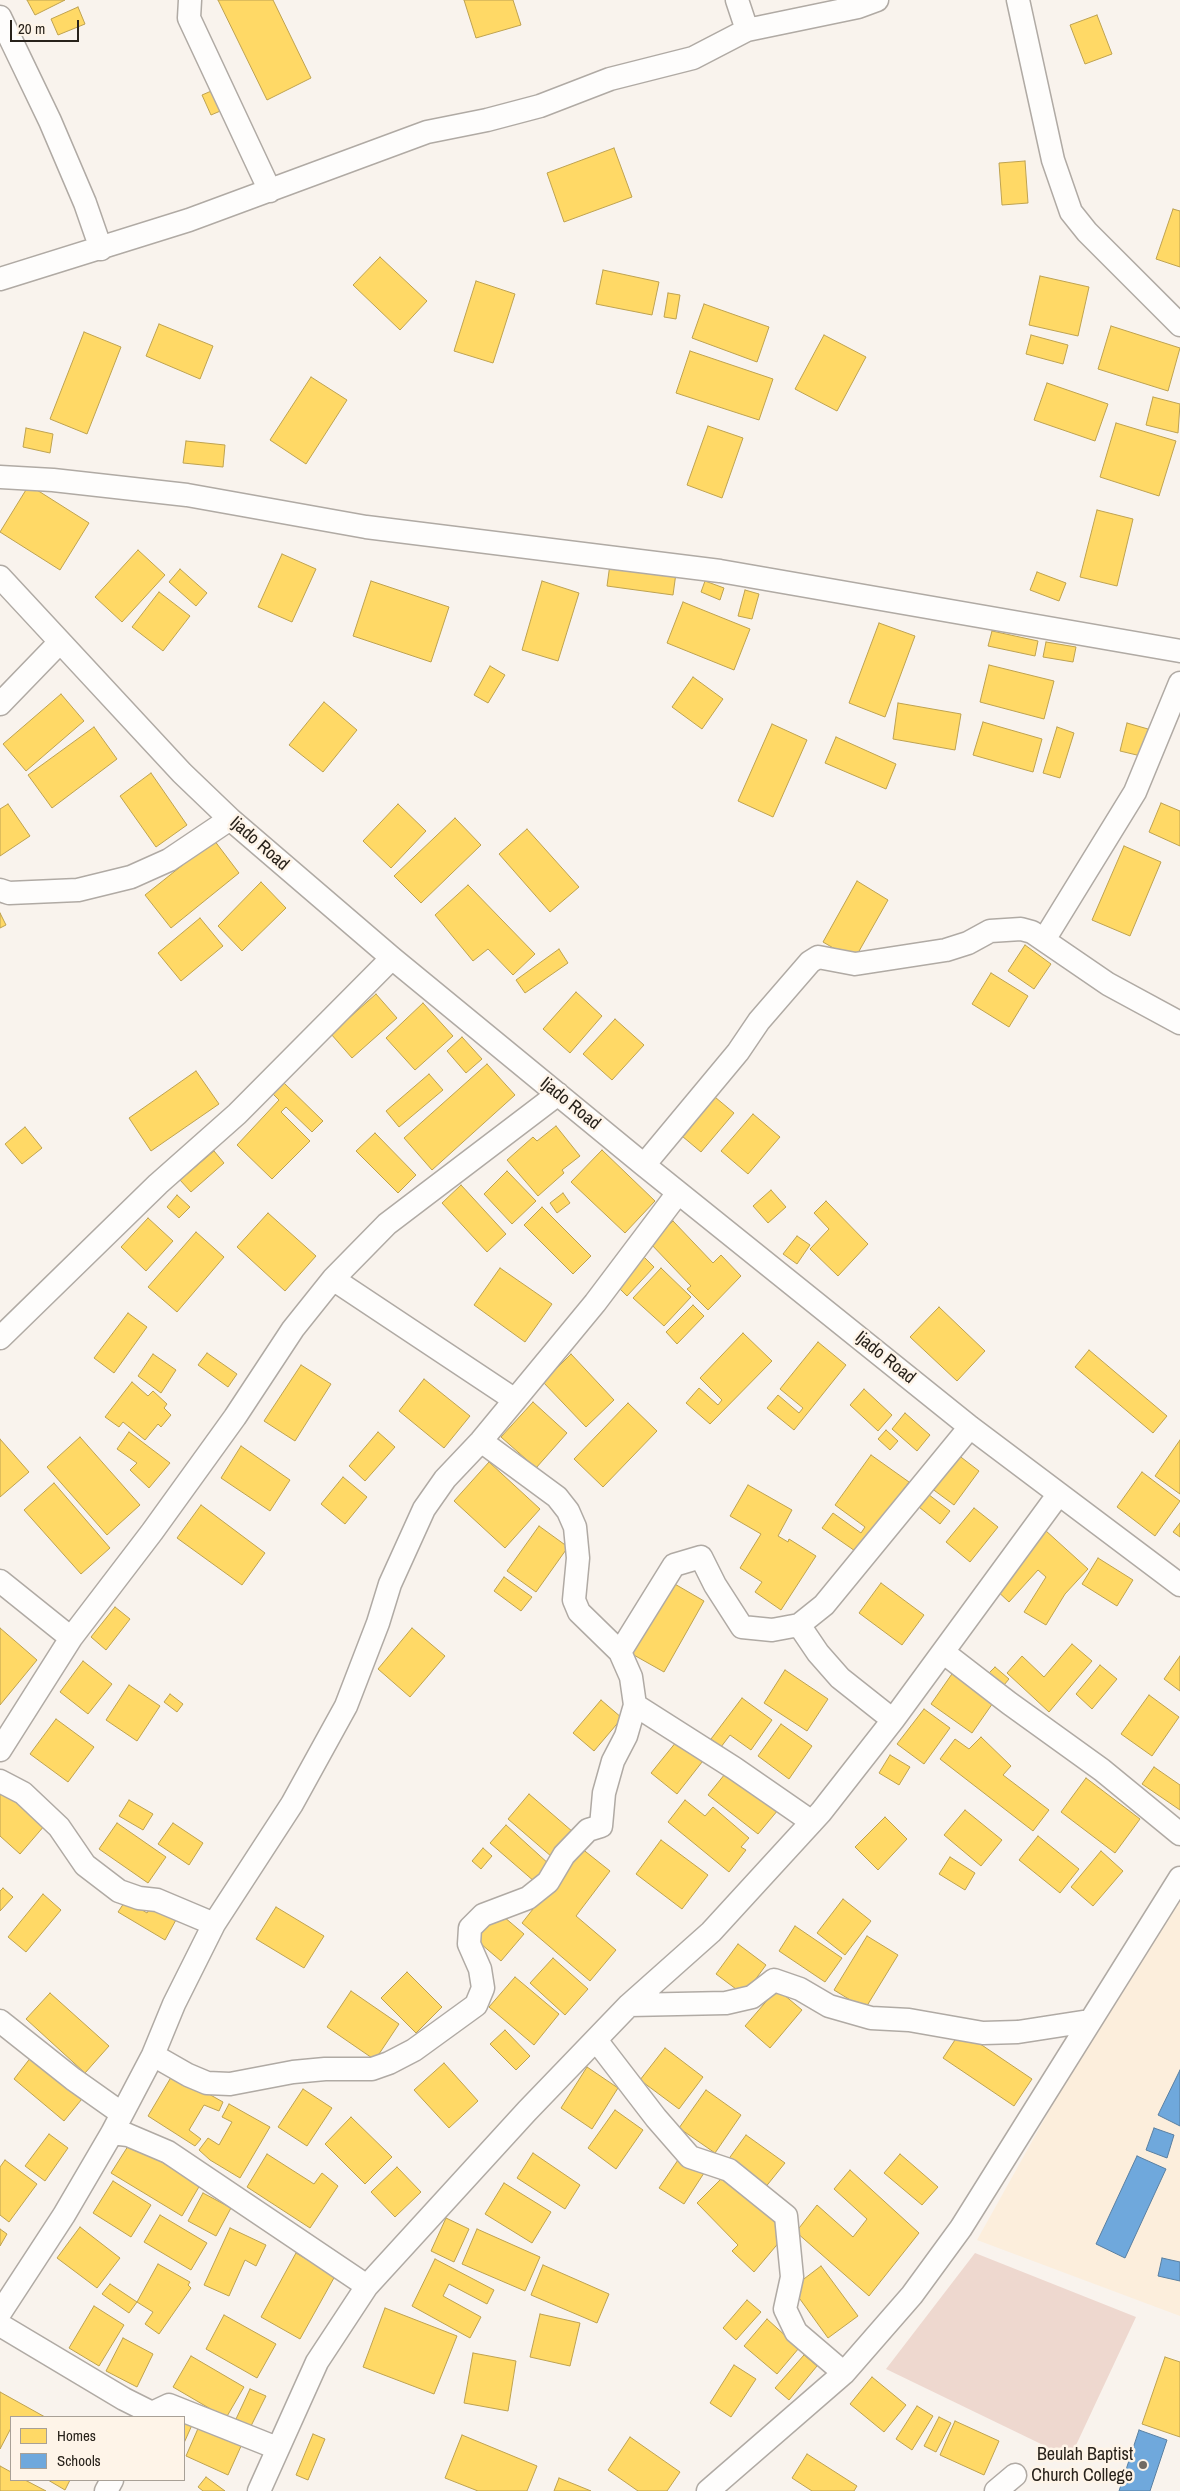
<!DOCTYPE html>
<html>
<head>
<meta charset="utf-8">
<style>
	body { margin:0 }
	#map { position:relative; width:1180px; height:2491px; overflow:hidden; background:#f9f3ed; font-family:"Archivo Narrow",sans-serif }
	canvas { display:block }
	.legend { position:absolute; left:10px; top:2416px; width:175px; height:65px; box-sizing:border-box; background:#fef4e8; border:1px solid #a8a096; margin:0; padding:6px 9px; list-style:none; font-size:15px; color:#28221b }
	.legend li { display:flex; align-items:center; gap:10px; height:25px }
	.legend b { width:25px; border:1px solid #a8a096 }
	.scale { position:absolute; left:10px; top:20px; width:69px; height:22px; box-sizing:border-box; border:2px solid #28221b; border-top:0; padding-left:6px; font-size:15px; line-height:18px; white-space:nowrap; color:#28221b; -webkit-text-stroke:4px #fef4e8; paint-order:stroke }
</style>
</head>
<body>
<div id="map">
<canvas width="1180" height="2491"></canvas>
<ul class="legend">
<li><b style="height:14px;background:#ffd966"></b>Homes</li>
<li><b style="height:14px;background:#6fa8dc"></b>Schools</li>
</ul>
<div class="scale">20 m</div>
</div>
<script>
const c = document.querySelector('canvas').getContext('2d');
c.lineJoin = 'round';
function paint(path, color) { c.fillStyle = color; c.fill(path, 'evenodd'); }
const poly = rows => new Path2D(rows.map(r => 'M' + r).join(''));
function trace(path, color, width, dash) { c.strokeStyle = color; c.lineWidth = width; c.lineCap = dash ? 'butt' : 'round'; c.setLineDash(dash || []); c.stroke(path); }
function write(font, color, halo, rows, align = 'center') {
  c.font = font + ' "Archivo Narrow",sans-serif'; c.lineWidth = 5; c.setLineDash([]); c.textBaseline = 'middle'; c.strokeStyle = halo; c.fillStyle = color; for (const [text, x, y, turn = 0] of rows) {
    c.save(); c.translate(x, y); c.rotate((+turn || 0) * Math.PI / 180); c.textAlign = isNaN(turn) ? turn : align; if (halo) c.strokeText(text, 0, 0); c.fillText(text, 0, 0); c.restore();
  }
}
paint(poly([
	[1180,1900,1180,2316,977,2240,1059,2093]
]), '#fceedc');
paint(poly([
	[975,2253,1136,2317,1070,2458,886,2369]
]), '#eed8cf');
const homes = poly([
	[27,0,65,0,35,15,27,0],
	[218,0,273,0,311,78,267,100,218,0],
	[464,0,513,0,521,25,476,38,464,0],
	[78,7,85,24,58,35,51,19,78,7],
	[1097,15,1112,54,1085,64,1070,25,1097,15],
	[216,89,225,109,211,115,202,95,216,89],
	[614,148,632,197,564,222,547,173,614,148],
	[1025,161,1028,203,1002,205,999,163,1025,161],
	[1173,209,1180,211,1180,267,1156,259,1173,209],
	[380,257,427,301,400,330,353,285,380,257],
	[603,270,659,282,652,315,596,304,603,270],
	[1040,276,1089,287,1078,336,1029,325,1040,276],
	[476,281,515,294,493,363,454,351,476,281],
	[668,293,680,295,676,319,664,317,668,293],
	[704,304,769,327,757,362,692,338,704,304],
	[159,324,213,346,200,379,146,356,159,324],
	[1111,326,1180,348,1168,391,1098,369,1111,326],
	[84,332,121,347,87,434,50,419,84,332],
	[824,335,866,357,837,411,795,389,824,335],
	[1031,335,1068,345,1063,364,1026,354,1031,335],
	[690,351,773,379,759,420,676,393,690,351],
	[311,377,347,400,306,464,270,440,311,377],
	[1047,383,1108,404,1095,441,1034,420,1047,383],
	[1153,397,1180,404,1178,433,1146,425,1153,397],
	[1116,423,1176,441,1159,496,1100,477,1116,423],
	[708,426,743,438,722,498,687,485,708,426],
	[26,428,53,434,50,453,23,447,26,428],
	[186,441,225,445,223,467,183,463,186,441],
	[29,485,89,523,60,570,0,532,29,485],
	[1097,510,1133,519,1117,586,1080,577,1097,510],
	[138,550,165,575,122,622,95,597,138,550],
	[282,554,316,569,292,622,258,607,282,554],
	[610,564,676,573,673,595,607,586,610,564],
	[180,569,207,593,196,606,169,582,180,569],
	[1037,572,1066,583,1059,601,1030,590,1037,572],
	[371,581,449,607,431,662,353,636,371,581],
	[542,581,579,593,558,661,522,650,542,581],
	[705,581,724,588,720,600,701,592,705,581],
	[745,590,759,594,752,619,738,616,745,590],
	[159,592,190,616,163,651,132,627,159,592],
	[683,602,750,629,734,670,667,643,683,602],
	[879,623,915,636,885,717,849,703,879,623],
	[992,631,1038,641,1035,656,988,646,992,631],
	[1046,642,1076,647,1073,662,1043,657,1046,642],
	[989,665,1054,681,1044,719,980,702,989,665],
	[490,666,505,675,488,703,474,695,490,666],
	[693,677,723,699,702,729,672,707,693,677],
	[61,694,84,721,26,771,3,744,61,694],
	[324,702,357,730,323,772,289,745,324,702],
	[898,703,961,714,955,750,893,739,898,703],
	[983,722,1042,739,1033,772,973,755,983,722],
	[1127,723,1148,729,1141,756,1120,751,1127,723],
	[772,724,807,740,773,817,738,801,772,724],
	[94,727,117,759,52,808,28,775,94,727],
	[1057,727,1074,733,1060,778,1043,773,1057,727],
	[836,737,896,764,886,789,825,763,836,737],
	[151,773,187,825,156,847,120,796,151,773],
	[1161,803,1180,811,1180,846,1149,832,1161,803],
	[8,804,30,836,0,856,0,809,8,804],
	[398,804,426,831,391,868,363,841,398,804],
	[455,818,481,845,421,903,394,876,455,818],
	[527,829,579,887,550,912,499,854,527,829],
	[214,840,239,873,171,928,145,895,214,840],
	[1124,846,1161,862,1130,936,1092,920,1124,846],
	[857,881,888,900,854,960,823,942,857,881],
	[261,882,286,908,242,951,218,926,261,882],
	[468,885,535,954,513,975,488,949,473,961,435,915,468,885],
	[0,913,6,925,0,928,0,913],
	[200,918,223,946,181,981,158,953,200,918],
	[1025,945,1051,964,1034,989,1008,971,1025,945],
	[559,949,568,963,525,993,516,980,559,949],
	[991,973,1028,996,1009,1027,972,1004,991,973],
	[576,992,602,1016,570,1053,543,1029,576,992],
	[376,994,397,1018,352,1058,331,1034,376,994],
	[423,1003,453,1036,415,1070,386,1038,423,1003],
	[615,1019,644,1045,612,1080,583,1054,615,1019],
	[462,1037,482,1059,466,1073,447,1051,462,1037],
	[487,1064,515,1095,432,1170,404,1138,487,1064],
	[196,1071,219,1104,151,1151,129,1118,196,1071],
	[429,1074,443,1090,399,1127,386,1111,429,1074],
	[284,1083,323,1121,312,1132,286,1107,281,1112,310,1141,272,1179,237,1145,279,1100,273,1094,284,1083],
	[709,1092,734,1113,701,1152,676,1131,709,1092],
	[753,1114,780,1137,748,1174,721,1151,753,1114],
	[556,1126,580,1156,562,1170,564,1173,538,1196,507,1160,533,1137,537,1141,556,1126],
	[25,1127,42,1148,22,1164,5,1144,25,1127],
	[375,1133,416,1175,398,1193,356,1151,375,1133],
	[602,1150,655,1201,625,1233,571,1182,602,1150],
	[214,1151,224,1163,191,1192,180,1180,214,1151],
	[507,1171,536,1201,512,1224,484,1194,507,1171],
	[461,1185,506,1234,487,1252,442,1203,461,1185],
	[771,1190,786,1207,768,1223,753,1206,771,1190],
	[563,1193,570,1203,557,1213,550,1203,563,1193],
	[177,1195,190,1207,179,1218,167,1207,177,1195],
	[826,1201,868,1244,838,1276,810,1249,829,1229,814,1213,826,1201],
	[542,1207,591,1256,573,1274,524,1225,542,1207],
	[268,1213,316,1256,285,1291,237,1247,268,1213],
	[148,1218,173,1241,146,1271,121,1247,148,1218],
	[673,1221,713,1263,721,1255,741,1276,708,1310,687,1289,691,1286,650,1243,673,1221],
	[196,1232,224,1257,177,1312,148,1287,196,1232],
	[797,1236,810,1245,797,1264,783,1254,797,1236],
	[642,1255,654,1267,627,1296,615,1284,642,1255],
	[500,1268,552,1304,525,1342,474,1305,500,1268],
	[661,1268,691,1297,664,1326,633,1298,661,1268],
	[693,1305,704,1316,677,1344,666,1332,693,1305],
	[939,1307,985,1351,957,1381,910,1337,939,1307],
	[128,1313,147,1327,114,1373,94,1358,128,1313],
	[743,1333,772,1361,710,1424,686,1403,699,1388,718,1405,722,1400,700,1378,743,1333],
	[818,1342,846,1365,794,1430,767,1408,778,1395,799,1413,803,1408,780,1389,818,1342],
	[1089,1350,1167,1416,1153,1433,1075,1367,1089,1350],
	[207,1353,237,1374,228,1387,198,1365,207,1353],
	[153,1354,176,1370,161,1393,138,1376,153,1354],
	[571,1354,614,1400,586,1427,543,1382,571,1354],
	[301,1365,331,1384,295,1441,264,1421,301,1365],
	[424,1379,470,1416,444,1448,399,1411,424,1379],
	[132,1382,148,1396,153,1391,167,1404,164,1408,171,1415,161,1427,158,1424,145,1440,123,1422,119,1427,105,1417,132,1382],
	[864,1389,892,1415,878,1431,850,1405,864,1389],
	[533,1402,567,1433,536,1468,501,1437,533,1402],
	[628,1403,657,1431,603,1487,574,1459,628,1403],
	[905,1413,930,1435,917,1451,892,1429,905,1413],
	[886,1430,898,1441,890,1450,878,1439,886,1430],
	[129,1432,170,1463,149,1488,130,1470,137,1463,117,1449,129,1432],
	[378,1432,395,1447,365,1481,349,1466,378,1432],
	[80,1437,140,1505,107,1535,47,1467,80,1437],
	[0,1439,29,1472,0,1497,0,1439],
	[1180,1440,1180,1494,1155,1476,1180,1440],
	[241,1446,290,1480,270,1511,221,1478,241,1446],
	[953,1451,979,1471,954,1505,927,1485,953,1451],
	[871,1455,909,1482,858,1553,822,1528,833,1513,861,1533,865,1527,835,1505,871,1455],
	[489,1462,540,1509,505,1548,454,1501,489,1462],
	[1142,1472,1180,1501,1155,1536,1117,1507,1142,1472],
	[343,1477,367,1497,345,1524,321,1504,343,1477],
	[54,1483,110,1548,81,1574,24,1510,54,1483],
	[748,1485,792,1510,778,1536,788,1542,789,1539,816,1556,781,1610,755,1592,762,1582,740,1568,761,1534,730,1516,748,1485],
	[924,1491,950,1511,940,1524,914,1503,924,1491],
	[201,1505,265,1553,242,1585,177,1538,201,1505],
	[974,1508,998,1527,970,1562,946,1542,974,1508],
	[1180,1523,1180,1537,1173,1532,1180,1523],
	[539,1526,568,1547,536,1592,507,1571,539,1526],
	[1045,1530,1088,1569,1065,1594,1046,1625,1024,1612,1046,1577,1038,1570,1009,1602,993,1587,1045,1530],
	[1098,1558,1133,1580,1117,1606,1082,1584,1098,1558],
	[504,1577,532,1597,521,1611,494,1591,504,1577],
	[673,1583,704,1601,664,1672,632,1654,673,1583],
	[881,1583,924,1615,902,1645,859,1613,881,1583],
	[115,1607,130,1619,106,1650,91,1637,115,1607],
	[0,1628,37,1660,0,1705,0,1628],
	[412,1628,445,1656,410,1697,378,1669,412,1628],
	[1072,1644,1092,1661,1049,1712,1007,1673,1022,1656,1044,1677,1072,1644],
	[1180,1656,1180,1691,1164,1679,1180,1656],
	[83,1661,112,1684,88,1714,60,1692,83,1661],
	[1100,1665,1117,1679,1092,1709,1076,1694,1100,1665],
	[995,1667,1009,1679,999,1691,984,1678,995,1667],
	[785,1670,828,1699,807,1731,764,1703,785,1670],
	[954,1671,995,1700,972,1733,931,1704,954,1671],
	[129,1685,160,1706,137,1741,106,1720,129,1685],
	[170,1694,183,1704,177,1712,164,1702,170,1694],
	[1149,1695,1179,1717,1152,1756,1121,1734,1149,1695],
	[742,1698,772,1720,751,1750,730,1735,721,1747,711,1739,742,1698],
	[601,1700,622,1718,594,1751,573,1733,601,1700],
	[924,1709,950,1728,924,1764,897,1744,924,1709],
	[56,1719,94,1747,68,1782,30,1754,56,1719],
	[781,1724,812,1746,789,1779,758,1756,781,1724],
	[681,1736,706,1757,677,1794,651,1773,681,1736],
	[981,1737,1011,1766,1003,1775,1049,1810,1033,1831,940,1759,955,1739,969,1749,981,1737],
	[890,1755,910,1767,899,1785,879,1773,890,1755],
	[1154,1767,1180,1785,1180,1810,1142,1784,1154,1767],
	[729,1769,778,1810,758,1834,708,1795,729,1769],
	[1086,1778,1140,1819,1115,1853,1061,1812,1086,1778],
	[3,1789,45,1825,20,1854,0,1836,0,1793,3,1789],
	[529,1794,573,1832,552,1857,508,1819,529,1794],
	[129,1800,153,1814,143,1830,119,1816,129,1800],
	[685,1800,705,1816,713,1807,749,1838,741,1847,746,1850,729,1872,668,1822,685,1800],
	[965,1810,1002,1840,981,1866,944,1835,965,1810],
	[885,1817,907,1839,878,1870,855,1847,885,1817],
	[117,1823,166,1857,148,1883,99,1849,117,1823],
	[173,1823,203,1843,189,1865,158,1844,173,1823],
	[506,1825,550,1865,535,1882,490,1843,506,1825],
	[1038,1836,1079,1869,1060,1893,1019,1860,1038,1836],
	[661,1840,708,1875,682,1909,636,1874,661,1840],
	[483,1848,492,1856,481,1869,472,1861,483,1848],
	[581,1848,610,1871,576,1916,616,1950,590,1981,522,1923,581,1848],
	[1101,1851,1123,1871,1093,1906,1071,1887,1101,1851],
	[950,1857,975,1873,965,1890,939,1874,950,1857],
	[3,1888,13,1897,0,1911,0,1891,3,1888],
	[43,1894,61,1910,26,1952,8,1937,43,1894],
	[843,1899,871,1921,845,1955,817,1933,843,1899],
	[126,1900,147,1913,152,1905,177,1918,165,1940,118,1912,126,1900],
	[276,1907,324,1936,304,1968,256,1939,276,1907],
	[497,1911,524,1934,501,1961,474,1938,497,1911],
	[795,1926,842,1958,825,1982,779,1951,795,1926],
	[867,1936,898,1955,865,2009,834,1990,867,1936],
	[738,1944,766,1965,744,1995,716,1974,738,1944],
	[553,1958,588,1989,565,2015,530,1983,553,1958],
	[407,1972,442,2007,416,2033,381,1998,407,1972],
	[515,1977,559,2014,534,2045,489,2007,515,1977],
	[777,1989,802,2010,770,2048,745,2026,777,1989],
	[351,1991,399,2024,375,2060,327,2027,351,1991],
	[50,1993,109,2046,85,2073,26,2019,50,1993],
	[505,2030,530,2056,516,2070,490,2044,505,2030],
	[961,2031,1032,2079,1014,2106,943,2058,961,2031],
	[665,2048,703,2077,679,2109,640,2080,665,2048],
	[35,2052,86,2094,64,2121,14,2079,35,2052],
	[444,2063,478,2101,449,2128,414,2090,444,2063],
	[587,2067,618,2088,592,2129,561,2108,587,2067],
	[173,2074,223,2102,219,2111,204,2105,189,2130,201,2139,195,2146,148,2116,173,2074],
	[303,2089,332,2108,307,2146,278,2127,303,2089],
	[706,2090,741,2115,715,2153,679,2128,706,2090],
	[229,2104,270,2127,240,2178,210,2160,199,2150,208,2138,219,2145,232,2122,222,2117,229,2104],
	[615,2110,643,2130,616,2169,588,2148,615,2110],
	[351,2117,392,2157,365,2184,325,2144,351,2117],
	[49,2134,68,2148,45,2181,25,2166,49,2134],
	[746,2135,785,2163,764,2189,725,2164,746,2135],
	[130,2143,200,2185,182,2216,111,2173,130,2143],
	[533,2153,580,2185,565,2209,517,2178,533,2153],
	[267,2154,314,2184,322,2173,338,2186,310,2228,247,2187,267,2154],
	[900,2154,938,2187,922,2205,884,2173,900,2154],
	[680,2157,704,2173,684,2204,659,2188,680,2157],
	[5,2160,37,2184,9,2222,0,2215,0,2167,5,2160],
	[397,2167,421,2192,395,2217,371,2192,397,2167],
	[850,2170,919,2233,869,2296,796,2232,817,2205,853,2237,867,2219,834,2189,850,2170],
	[727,2173,786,2234,754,2272,732,2251,738,2245,697,2203,727,2173],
	[113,2181,151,2205,131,2237,93,2213,113,2181],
	[504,2183,551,2212,532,2243,485,2214,504,2183],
	[203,2193,231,2208,216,2236,188,2221,203,2193],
	[160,2215,207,2243,191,2270,144,2242,160,2215],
	[446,2218,469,2229,454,2262,431,2251,446,2218],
	[80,2227,120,2258,97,2288,57,2258,80,2227],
	[230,2228,266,2245,256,2266,245,2260,229,2296,204,2285,230,2228],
	[0,2229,7,2234,0,2246,0,2229],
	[477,2229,540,2257,525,2291,462,2264,477,2229],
	[296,2253,335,2276,300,2339,261,2317,296,2253],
	[435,2259,494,2290,487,2304,449,2284,443,2296,481,2317,470,2338,412,2306,435,2259],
	[158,2264,190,2282,188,2285,191,2288,159,2334,145,2324,153,2312,137,2302,158,2264],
	[543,2265,609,2294,597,2323,531,2295,543,2265],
	[821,2266,858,2316,828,2338,792,2288,821,2266],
	[110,2284,137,2302,129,2313,102,2294,110,2284],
	[747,2300,761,2312,736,2340,723,2328,747,2300],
	[94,2306,124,2325,99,2366,69,2348,94,2306],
	[385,2308,457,2336,434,2394,363,2367,385,2308],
	[540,2314,580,2323,570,2366,530,2357,540,2314],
	[224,2315,276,2344,257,2378,206,2349,224,2315],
	[767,2319,799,2348,777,2374,744,2346,767,2319],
	[123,2338,153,2354,137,2387,106,2371,123,2338],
	[473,2353,516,2361,508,2411,464,2403,473,2353],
	[804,2355,817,2366,789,2400,775,2388,804,2355],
	[191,2356,244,2387,226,2418,173,2387,191,2356],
	[1165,2357,1180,2362,1180,2437,1142,2424,1165,2357],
	[734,2365,756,2379,731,2417,710,2403,734,2365],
	[872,2377,906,2405,884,2432,850,2404,872,2377],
	[250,2389,266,2396,251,2426,236,2419,250,2389],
	[0,2392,45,2417,11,2417,11,2428,0,2449,0,2392],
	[917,2406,933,2416,912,2450,896,2439,917,2406],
	[939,2417,951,2423,936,2452,924,2446,939,2417],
	[955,2421,999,2441,984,2475,940,2455,955,2421],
	[184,2422,192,2425,184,2443,184,2422],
	[200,2424,242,2444,228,2475,186,2456,200,2424],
	[313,2434,325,2439,308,2480,296,2475,313,2434],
	[462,2435,537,2466,527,2491,478,2491,445,2478,462,2435],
	[630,2437,680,2472,667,2491,638,2491,608,2470,630,2437],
	[807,2454,857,2486,854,2491,812,2491,792,2478,807,2454],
	[0,2466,11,2472,11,2480,25,2480,46,2491,0,2491,0,2466],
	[206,2477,225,2491,203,2491,198,2487,206,2477],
	[559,2478,591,2491,554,2491,559,2478],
	[48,2480,70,2480,65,2490,48,2480]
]);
paint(homes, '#ffd966');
trace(homes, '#bea250', 1);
const schools = poly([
	[1180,2070,1180,2126,1158,2115,1180,2070],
	[1154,2128,1174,2135,1167,2158,1146,2150,1154,2128],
	[1137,2156,1166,2169,1125,2258,1096,2244,1137,2156],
	[1162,2258,1180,2262,1180,2281,1158,2276,1162,2258],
	[1139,2430,1167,2440,1150,2491,1119,2491,1139,2430]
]);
paint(schools, '#6fa8dc');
trace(schools, '#5a80a2', 1);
const minor = poly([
	[190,0,189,18,270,191],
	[737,0,747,30],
	[1018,0,1053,160,1071,212,1087,232,1180,325],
	[0,17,50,121,85,203,101,249],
	[0,279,189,220,427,132,487,120,540,106,610,79,693,58,747,30,858,7,877,0],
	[0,477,53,480,187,495,366,527,720,571,1180,651],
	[0,577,182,773,230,819,392,958,644,1165,970,1427,1180,1585],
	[0,704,60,642],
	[0,890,9,893,78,890,131,877,169,860,230,819],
	[1044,940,1135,792,1180,683],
	[644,1165,738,1052,759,1021,810,962,818,957,855,964,946,950,968,943,990,931,1021,929,1032,932,1108,984,1180,1023],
	[333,1279,515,1400],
	[0,1338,158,1184,237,1114,392,958],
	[0,1581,71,1638],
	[799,1625,818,1653,840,1678,893,1720],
	[620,1652,674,1565,701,1557,715,1585,742,1627,772,1630,799,1625,824,1605,970,1427],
	[943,1652,1009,1703,1102,1770,1180,1834],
	[635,1705,734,1768,812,1822],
	[0,1750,71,1638,152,1532,235,1417,293,1329,333,1279,387,1224,558,1094],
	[0,1781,23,1793,59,1827,85,1865,119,1891,139,1898,157,1900,214,1924],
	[629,2005,726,2003,752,1997,774,1980,800,1989,829,2006,871,2018,909,2020,983,2033,1018,2032,1089,2021],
	[0,2021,73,2079,121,2113],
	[596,2040,656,2118,690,2157,729,2170,786,2216,792,2277,785,2309,796,2332,844,2373],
	[153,2055,188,2075,207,2083,230,2084,293,2072,325,2069,372,2069,389,2063,414,2050,476,2005,483,1988,480,1969,469,1944,470,1928,483,1915,528,1898,548,1882,564,1855,588,1830,601,1826,604,1793,613,1761,626,1736,635,1705,631,1677,620,1652,579,1612,574,1600,578,1558,575,1527,568,1511,557,1497,481,1441],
	[112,2133,128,2135,168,2152,367,2286],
	[0,2313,64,2215,112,2133,153,2055,174,2004,214,1924,292,1804,346,1706,378,1623,390,1584,424,1509,445,1479,481,1441,595,1303,678,1193],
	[0,2325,124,2399,152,2413],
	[150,2417,152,2413,169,2405,277,2448],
	[106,2491,112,2480],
	[259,2491,317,2362,367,2286,527,2111,629,2005,711,1932,821,1812,893,1720,1058,1495],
	[708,2491,844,2373,912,2295,961,2228,1180,1878],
	[996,2491,1015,2475]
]);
trace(minor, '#b0aaa4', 25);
trace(minor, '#fefdfc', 22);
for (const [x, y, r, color] of [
	[1143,2465,5,"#716b64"]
]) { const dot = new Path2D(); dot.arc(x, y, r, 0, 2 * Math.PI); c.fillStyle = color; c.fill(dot); trace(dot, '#fef4e8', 2); }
write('18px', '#28221b', '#fef4e8', [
	["Ijado Road",259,844,41],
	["Ijado Road",570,1104,39],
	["Ijado Road",885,1358,39]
]);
write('18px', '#28221b', '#fef4e8', [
	["Beulah Baptist",1133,2455],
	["Church College",1133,2476]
], 'right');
</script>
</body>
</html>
